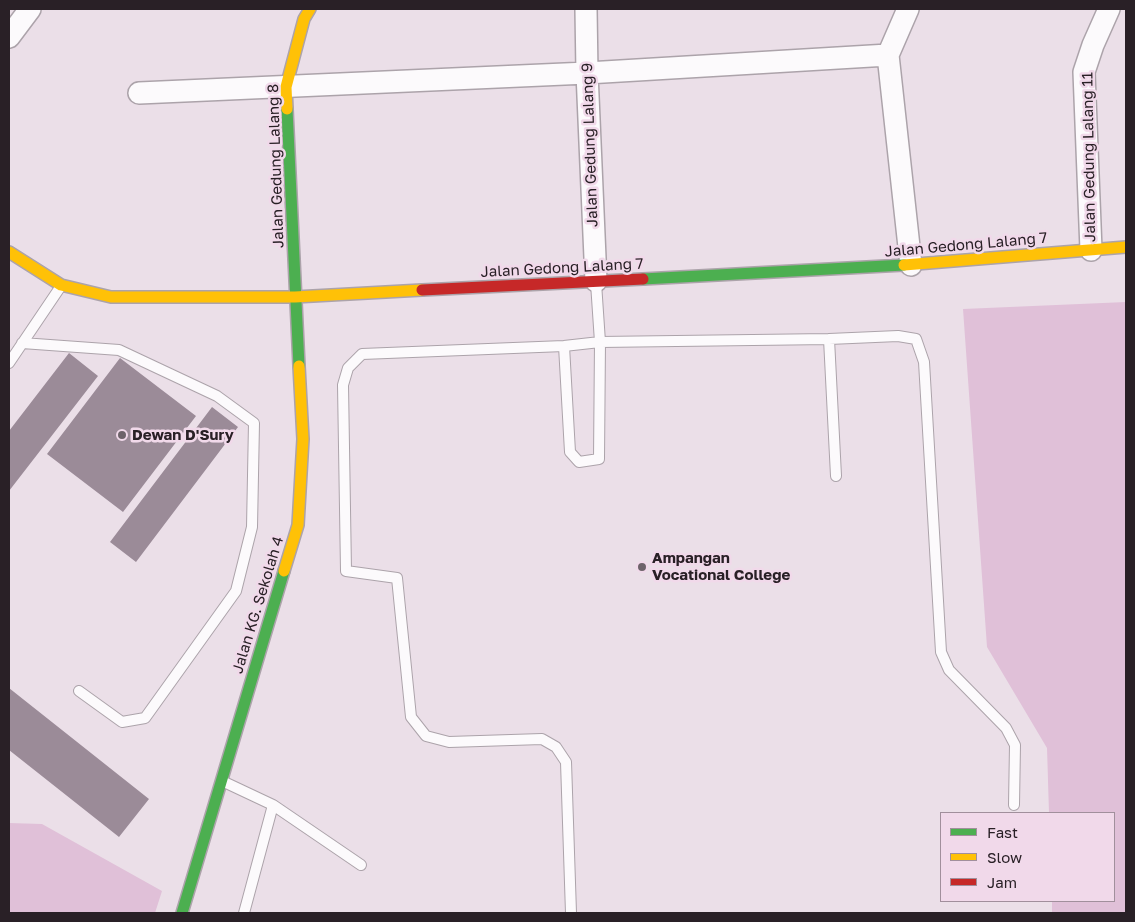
<!DOCTYPE html>
<html>
<head>
<meta charset="utf-8">
<style>
	body { margin:0 }
	#map { position:relative; width:1135px; height:922px; overflow:hidden; background:#ebdfe8; font-family:"Golos Text",sans-serif }
	canvas { display:block }
	.frame { position:absolute; inset:0; border:10px solid #292026; pointer-events:none }
	.legend { position:absolute; left:940px; top:812px; width:175px; height:90px; box-sizing:border-box; background:#f1d9ea; border:1px solid #a18f9c; margin:0; padding:6px 9px; list-style:none; font-size:15px; color:#292026 }
	.legend li { display:flex; align-items:center; gap:10px; height:25px }
	.legend b { width:25px; border:1px solid #a18f9c }
</style>
</head>
<body>
<div id="map">
<canvas width="1135" height="922"></canvas>
<div class="frame"></div>
<ul class="legend">
<li><b style="height:6px;background:#4caf50"></b>Fast</li>
<li><b style="height:6px;background:#ffc107"></b>Slow</li>
<li><b style="height:6px;background:#c62828"></b>Jam</li>
</ul>
</div>
<script>
const c = document.querySelector('canvas').getContext('2d');
c.lineJoin = 'round';
function paint(path, color) { c.fillStyle = color; c.fill(path, 'evenodd'); }
const poly = rows => new Path2D(rows.map(r => 'M' + r).join(''));
function trace(path, color, width, dash) { c.strokeStyle = color; c.lineWidth = width; c.lineCap = dash ? 'butt' : 'round'; c.setLineDash(dash || []); c.stroke(path); }
function write(font, color, halo, rows, align = 'center') {
  c.font = font + ' "Golos Text",sans-serif'; c.lineWidth = 5; c.setLineDash([]); c.textBaseline = 'middle'; c.strokeStyle = halo; c.fillStyle = color; for (const [text, x, y, turn = 0] of rows) {
    c.save(); c.translate(x, y); c.rotate((+turn || 0) * Math.PI / 180); c.textAlign = isNaN(turn) ? turn : align; if (halo) c.strokeText(text, 0, 0); c.fillText(text, 0, 0); c.restore();
  }
}
paint(poly([
	[1126,302,1126,913,1052,913,1052,901,1114,901,1114,813,1049,813,1047,748,987,647,963,309],
	[9,823,42,824,162,891,155,913,9,913]
]), '#e0c0d8');
paint(poly([
	[69,353,98,376,9,491,9,431],
	[120,358,196,416,123,512,47,454],
	[212,407,238,427,136,562,110,542],
	[9,688,149,799,119,837,9,750]
]), '#9b8b98');
const lane = poly([
	[829,339,836,476],
	[22,343,119,350,217,396,254,423,252,527,236,591,145,718,122,722,79,691],
	[564,346,570,452,579,462,599,459,600,342,596,283],
	[9,363,61,286],
	[222,781,273,805,244,913],
	[273,805,361,865],
	[571,913,566,762,556,747,542,739,449,742,426,736,411,717,397,578,346,571,343,385,348,368,362,354,564,346,600,342,829,339,898,336,916,339,924,362,941,652,949,670,1006,728,1015,745,1014,805]
]);
const street = poly([
	[586,9,587,73,596,281],
	[908,9,888,55,911,265],
	[9,37,30,9],
	[139,93,587,73,888,55],
	[1091,250,1084,72,1093,45,1109,9]
]);
const fast = poly([
	[287,109,299,366],
	[643,279,904,265],
	[182,913,284,571]
]);
const slow = poly([
	[287,109,286,87,304,19,310,9],
	[9,252,61,285,111,297,295,297,422,290],
	[904,265,1126,247],
	[284,571,298,525,303,439,299,366]
]);
const jam = poly([
	[422,290,643,279]
]);
trace(lane, '#aca3aa', 12);
trace(street, '#aca3aa', 24);
trace(fast, '#aca3aa', 14);
trace(slow, '#aca3aa', 14);
trace(jam, '#aca3aa', 14);
trace(lane, '#fcfafc', 10);
trace(street, '#fcfafc', 21);
trace(fast, '#4caf50', 11);
trace(slow, '#ffc107', 11);
trace(jam, '#c62828', 11);
for (const [x, y, r, color] of [
	[122,435,5,"#6d636a"],
	[642,567,5,"#6d636a"]
]) { const dot = new Path2D(); dot.arc(x, y, r, 0, 2 * Math.PI); c.fillStyle = color; c.fill(dot); trace(dot, '#f1d9ea', 2); }
write('15px', '#292026', '#f1d9ea', [
	["Jalan Gedung Lalang 9",590,145,-92],
	["Jalan Gedung Lalang 11",1089,157,-91],
	["Jalan Gedung Lalang 8",276,166,-92],
	["Jalan Gedong Lalang 7",966,245,-5],
	["Jalan Gedong Lalang 7",562,268,-3],
	["Jalan KG. Sekolah 4",258,605,-73]
]);
write('bold 15px', '#292026', '#f1d9ea', [
	["Dewan D'Sury",132,435],
	["Ampangan",652,558],
	["Vocational College",652,575]
], 'left');
</script>
</body>
</html>
